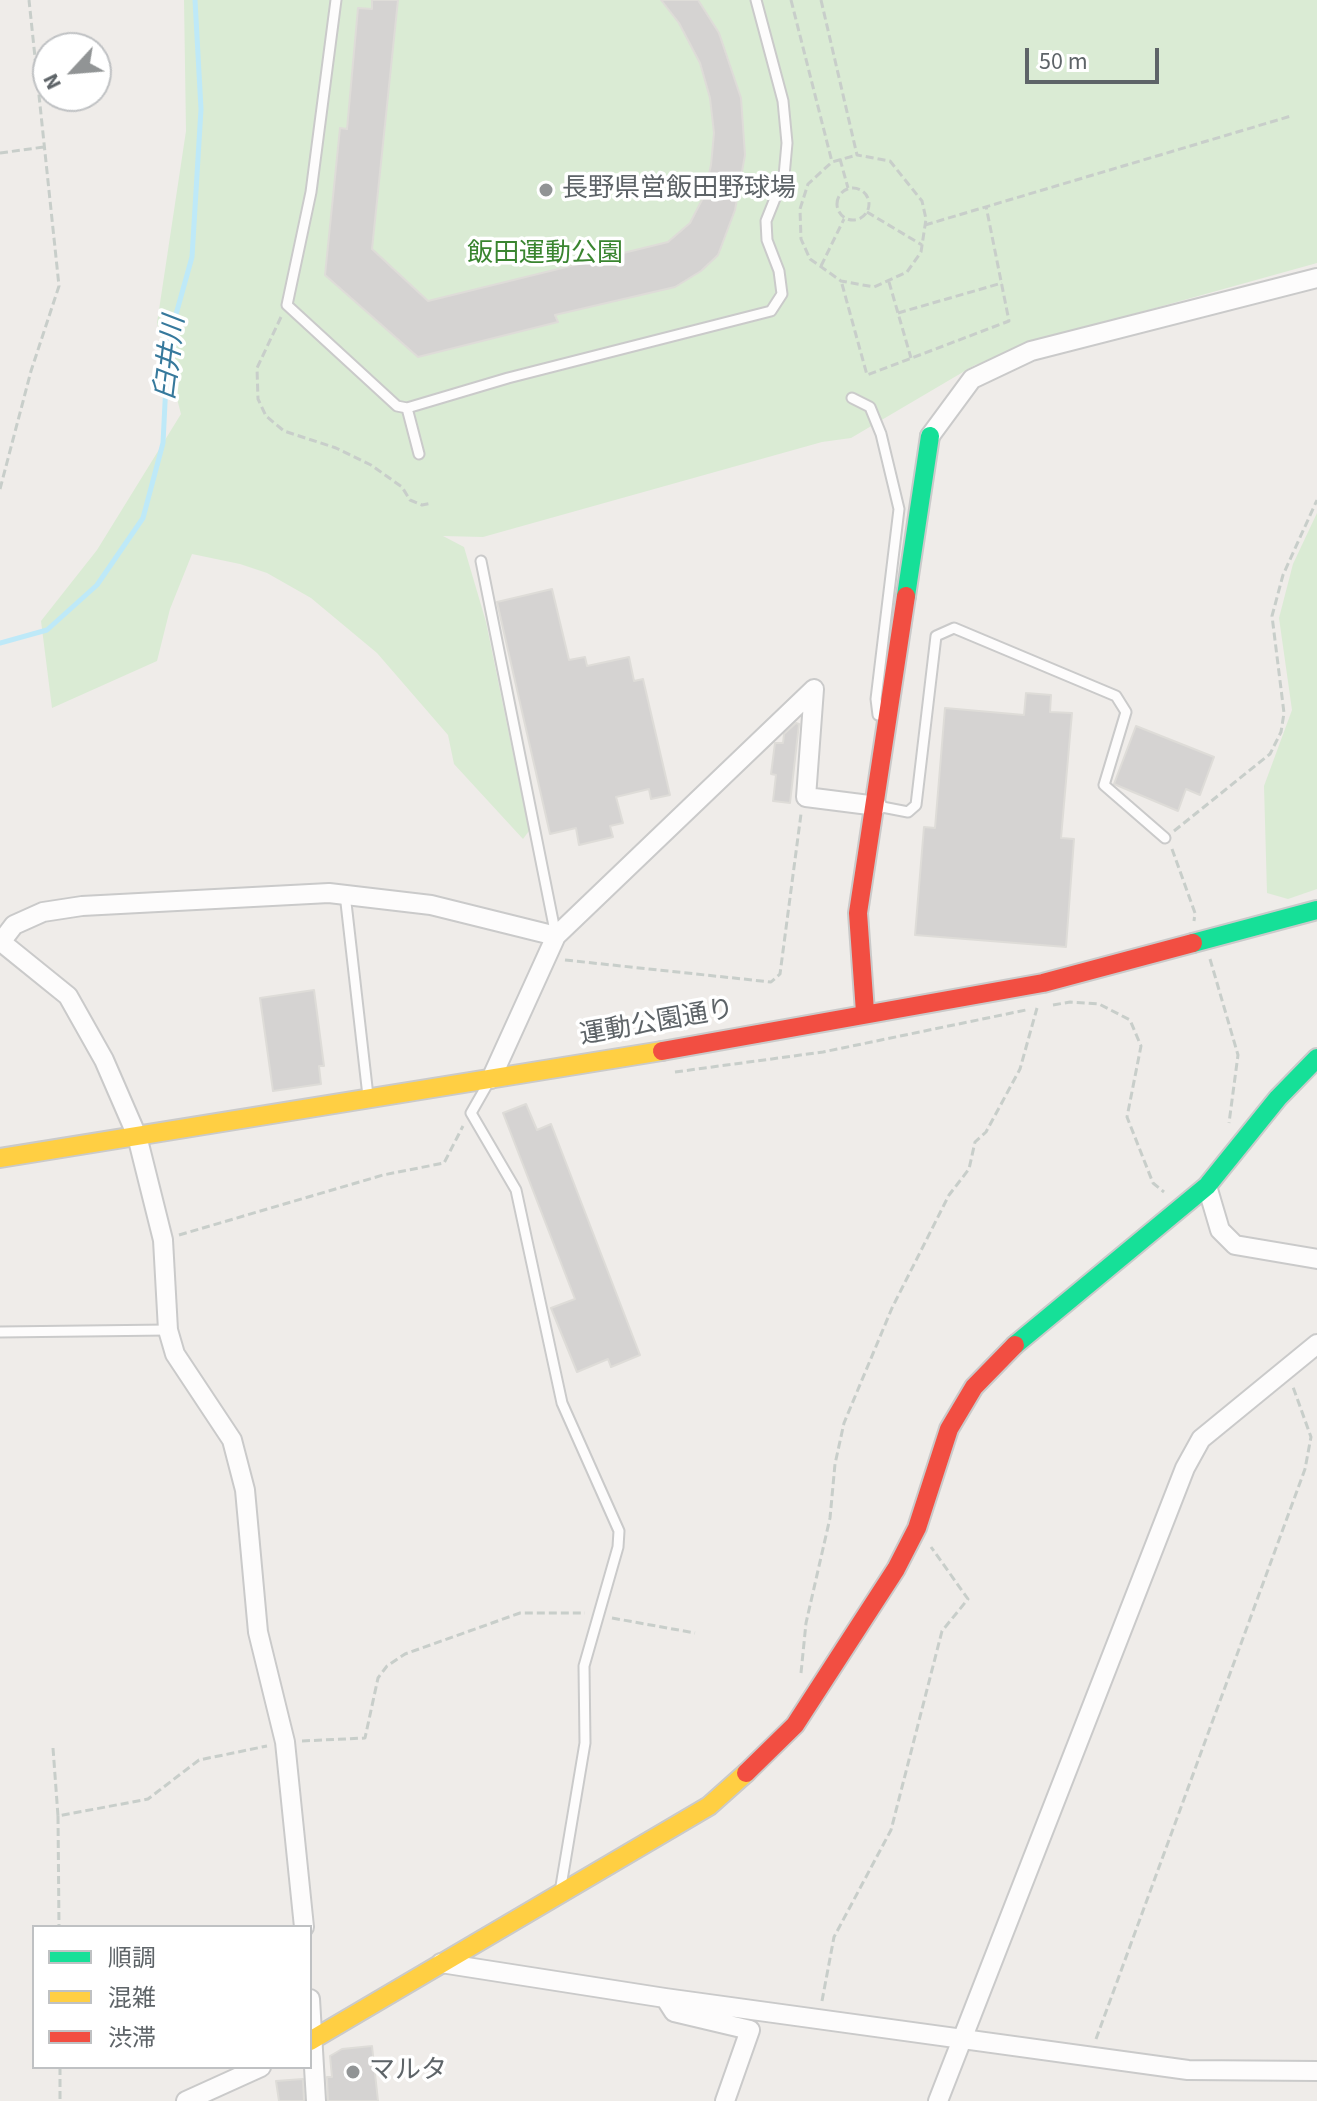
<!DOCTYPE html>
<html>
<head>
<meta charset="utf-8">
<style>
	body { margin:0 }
	#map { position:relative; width:1317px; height:2101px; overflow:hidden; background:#efece9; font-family:"Source Sans 3","Noto Sans JP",sans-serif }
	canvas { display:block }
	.legend { position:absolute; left:32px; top:1925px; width:280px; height:144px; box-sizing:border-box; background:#fff; border:2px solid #bfc1c3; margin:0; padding:10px 14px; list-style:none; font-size:24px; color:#5e6468 }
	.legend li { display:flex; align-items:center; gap:16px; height:40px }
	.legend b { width:40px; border:2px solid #bfc1c3 }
	.north { position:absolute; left:32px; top:32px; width:80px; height:80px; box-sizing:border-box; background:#fff; border:2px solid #bfc1c3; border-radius:50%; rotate:244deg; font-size:22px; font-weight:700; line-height:32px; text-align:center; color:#5e6468 }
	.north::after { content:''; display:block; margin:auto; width:28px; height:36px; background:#919495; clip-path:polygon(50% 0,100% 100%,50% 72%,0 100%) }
	.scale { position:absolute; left:1025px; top:48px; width:134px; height:36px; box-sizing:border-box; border:4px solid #5e6468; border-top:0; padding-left:10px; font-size:24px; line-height:28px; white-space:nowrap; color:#5e6468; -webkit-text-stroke:6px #fff; paint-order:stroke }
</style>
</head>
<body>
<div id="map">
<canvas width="1317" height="2101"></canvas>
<ul class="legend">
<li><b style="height:10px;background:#16e098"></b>順調</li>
<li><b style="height:10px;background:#ffcf43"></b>混雑</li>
<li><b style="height:10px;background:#f24e42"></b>渋滞</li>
</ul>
<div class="north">N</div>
<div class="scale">50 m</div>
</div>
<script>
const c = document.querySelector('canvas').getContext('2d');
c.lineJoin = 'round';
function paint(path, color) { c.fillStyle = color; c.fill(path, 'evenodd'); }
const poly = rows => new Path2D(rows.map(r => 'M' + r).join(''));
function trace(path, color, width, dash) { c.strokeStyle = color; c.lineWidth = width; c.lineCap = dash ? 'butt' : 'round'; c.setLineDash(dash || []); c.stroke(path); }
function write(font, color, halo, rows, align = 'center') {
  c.font = font + ' "Source Sans 3","Noto Sans JP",sans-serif'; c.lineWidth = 7; c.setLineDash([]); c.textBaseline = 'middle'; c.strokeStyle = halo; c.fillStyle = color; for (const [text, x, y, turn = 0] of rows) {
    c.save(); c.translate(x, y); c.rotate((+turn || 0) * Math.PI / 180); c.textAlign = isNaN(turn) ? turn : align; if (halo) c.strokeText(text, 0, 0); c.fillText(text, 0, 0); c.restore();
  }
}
paint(poly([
	[184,0,1317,0,1317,263,1105,322,975,365,851,438,822,442,483,537,443,536,464,547,486,622,529,831,523,839,454,764,448,735,377,653,311,598,267,573,240,564,192,554,170,609,157,661,52,708,41,621,97,550,181,414,157,323,186,131],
	[1317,513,1317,889,1288,899,1267,893,1264,786,1292,710,1279,618,1293,564]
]), '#daebd4');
trace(poly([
	[0,643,47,630,97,585,143,518,163,443,168,343,192,257,201,109,195,0]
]), '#bee9f8', 5);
const building = poly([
	[372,0,398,0,372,249,428,301,668,242,690,223,704,196,711,165,714,133,710,98,700,63,679,23,661,0,698,0,719,33,741,98,745,155,735,210,718,255,701,271,675,287,555,315,558,322,418,357,325,275,340,128,347,129,358,8,372,9,372,0],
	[552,589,569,660,585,657,587,666,629,657,634,681,643,679,670,795,651,799,649,789,616,797,623,823,610,826,613,837,579,845,576,828,550,834,497,602,552,589],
	[1026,693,1051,695,1050,712,1072,713,1061,838,1074,839,1066,947,915,935,924,827,935,828,945,708,1024,715,1026,693],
	[796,723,799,724,790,803,773,801,776,775,771,774,775,743,783,743,784,734,796,723],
	[1136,726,1214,757,1200,795,1186,789,1178,811,1114,784,1136,726],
	[314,990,324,1066,319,1066,321,1084,273,1091,260,998,314,990],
	[526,1104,537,1130,551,1124,640,1355,611,1367,608,1359,577,1372,551,1308,575,1299,503,1113,526,1104],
	[372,2046,378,2101,328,2101,327,2077,332,2077,330,2056,342,2049,372,2046],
	[303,2079,304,2101,279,2101,276,2081,303,2079]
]);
paint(building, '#d5d3d2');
trace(building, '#dedcd8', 2);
const lane = poly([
	[336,0,311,192,287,305,397,406,407,408,508,378,771,311,782,294,779,271,767,240,766,221,784,176,787,143,783,101,756,0],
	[852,398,870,407,881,434,899,509,876,699,878,715],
	[407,408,419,454],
	[481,561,556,936],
	[877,806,908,812,916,805,936,636,954,628,1116,696,1126,712,1104,785,1165,838],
	[345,894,368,1096],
	[487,1085,471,1113,516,1190,562,1403,619,1531,618,1547,584,1666,585,1743,561,1886],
	[0,1332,168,1330]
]);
const street = poly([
	[930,436,972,379,1031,351,1317,278],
	[0,941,68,996,104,1060,137,1136,163,1240,168,1330,175,1354,232,1440,245,1490,258,1632,285,1742,304,1927],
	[1,942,14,925,43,912,82,906,329,893,431,905,556,936],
	[491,1079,556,936,814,689,806,797,877,806],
	[1207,1186,1220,1230,1235,1245,1317,1259],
	[441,1963,665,1998,1188,2070,1317,2071],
	[665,1998,674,2012,750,2030,725,2101],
	[310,1999,316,2101],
	[186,2101,261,2067],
	[938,2101,1185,1468,1201,1439,1317,1344]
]);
const fast = poly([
	[906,596,930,436],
	[1193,943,1317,910],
	[1015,1345,1207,1186,1278,1098,1317,1058]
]);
const slow = poly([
	[0,1158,662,1051],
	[310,2041,709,1806,746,1773]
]);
const jam = poly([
	[865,1012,858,913,906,596],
	[662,1051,1043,983,1193,943],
	[746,1773,795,1725,896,1569,917,1528,949,1429,974,1387,1015,1345]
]);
trace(lane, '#cacaca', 13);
trace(street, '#cacaca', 22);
trace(fast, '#cacaca', 22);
trace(slow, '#cacaca', 22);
trace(jam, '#cacaca', 22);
trace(poly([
	[791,0,832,162],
	[821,0,857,155,890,161,922,201,926,219,921,252,907,272,874,287,841,281,810,259,801,239,800,209,808,184,832,162,857,155],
	[0,153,44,147],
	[840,159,848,188],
	'837 204a16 16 0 1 1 32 0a16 16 0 1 1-32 0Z',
	[867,212,922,245],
	[925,225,1291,116],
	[821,266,844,219],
	[889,282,911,358],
	[842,284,867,375,1009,321,986,206],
	[898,313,1002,283],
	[281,317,257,368,258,399,266,416,284,431,336,448,371,465,402,487,410,500,422,505,432,503],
	[0,489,31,371,59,286,29,0],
	[1174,831,1270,754,1281,732,1284,713,1272,616,1283,575,1317,500],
	[1172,849,1195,913,1194,921],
	[1210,959,1238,1055,1229,1123],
	[565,960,771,982,780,974,801,814],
	[1053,1005,1070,1002,1099,1004,1130,1020,1141,1046,1127,1117,1153,1183,1164,1192],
	[675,1072,823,1052,1026,1010],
	[179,1235,383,1175,444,1163,463,1126],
	[612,1618,695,1633],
	[801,1673,806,1623,830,1518,835,1464,844,1423,892,1308,949,1195,969,1169,975,1142,986,1132,1020,1069,1037,1008],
	[302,1741,365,1738,378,1678,387,1666,405,1654,520,1613,585,1613],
	[53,1748,58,1816,148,1799,199,1760,267,1746],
	[58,1816,59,1927],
	[822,2001,834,1937,891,1830,942,1631,968,1599,931,1547],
	[1096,2039,1305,1469,1311,1437,1293,1387],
	[60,2067,60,2101]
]), '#c8ceca', 3, [8, 4]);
trace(lane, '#fdfcfc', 9);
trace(street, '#fdfcfc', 18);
trace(fast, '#16e098', 18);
trace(slow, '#ffcf43', 18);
trace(jam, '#f24e42', 18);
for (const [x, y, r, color] of [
	[546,190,8,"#919495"],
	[353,2072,8,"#919495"]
]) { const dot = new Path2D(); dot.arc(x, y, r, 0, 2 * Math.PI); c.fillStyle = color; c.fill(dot); trace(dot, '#fff', 3); }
write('26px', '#5e6468', '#fff', [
	["長野県営飯田野球場",562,190],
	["マルタ",369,2072]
], 'left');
write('26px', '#3a8530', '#fff', [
	["飯田運動公園",545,255]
]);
write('26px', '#5e6468', '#fff', [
	["運動公園通り",657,1024,-10]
]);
write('italic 28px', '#36799c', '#fff', [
	["臼井川",172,358,-83]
]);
</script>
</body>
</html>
